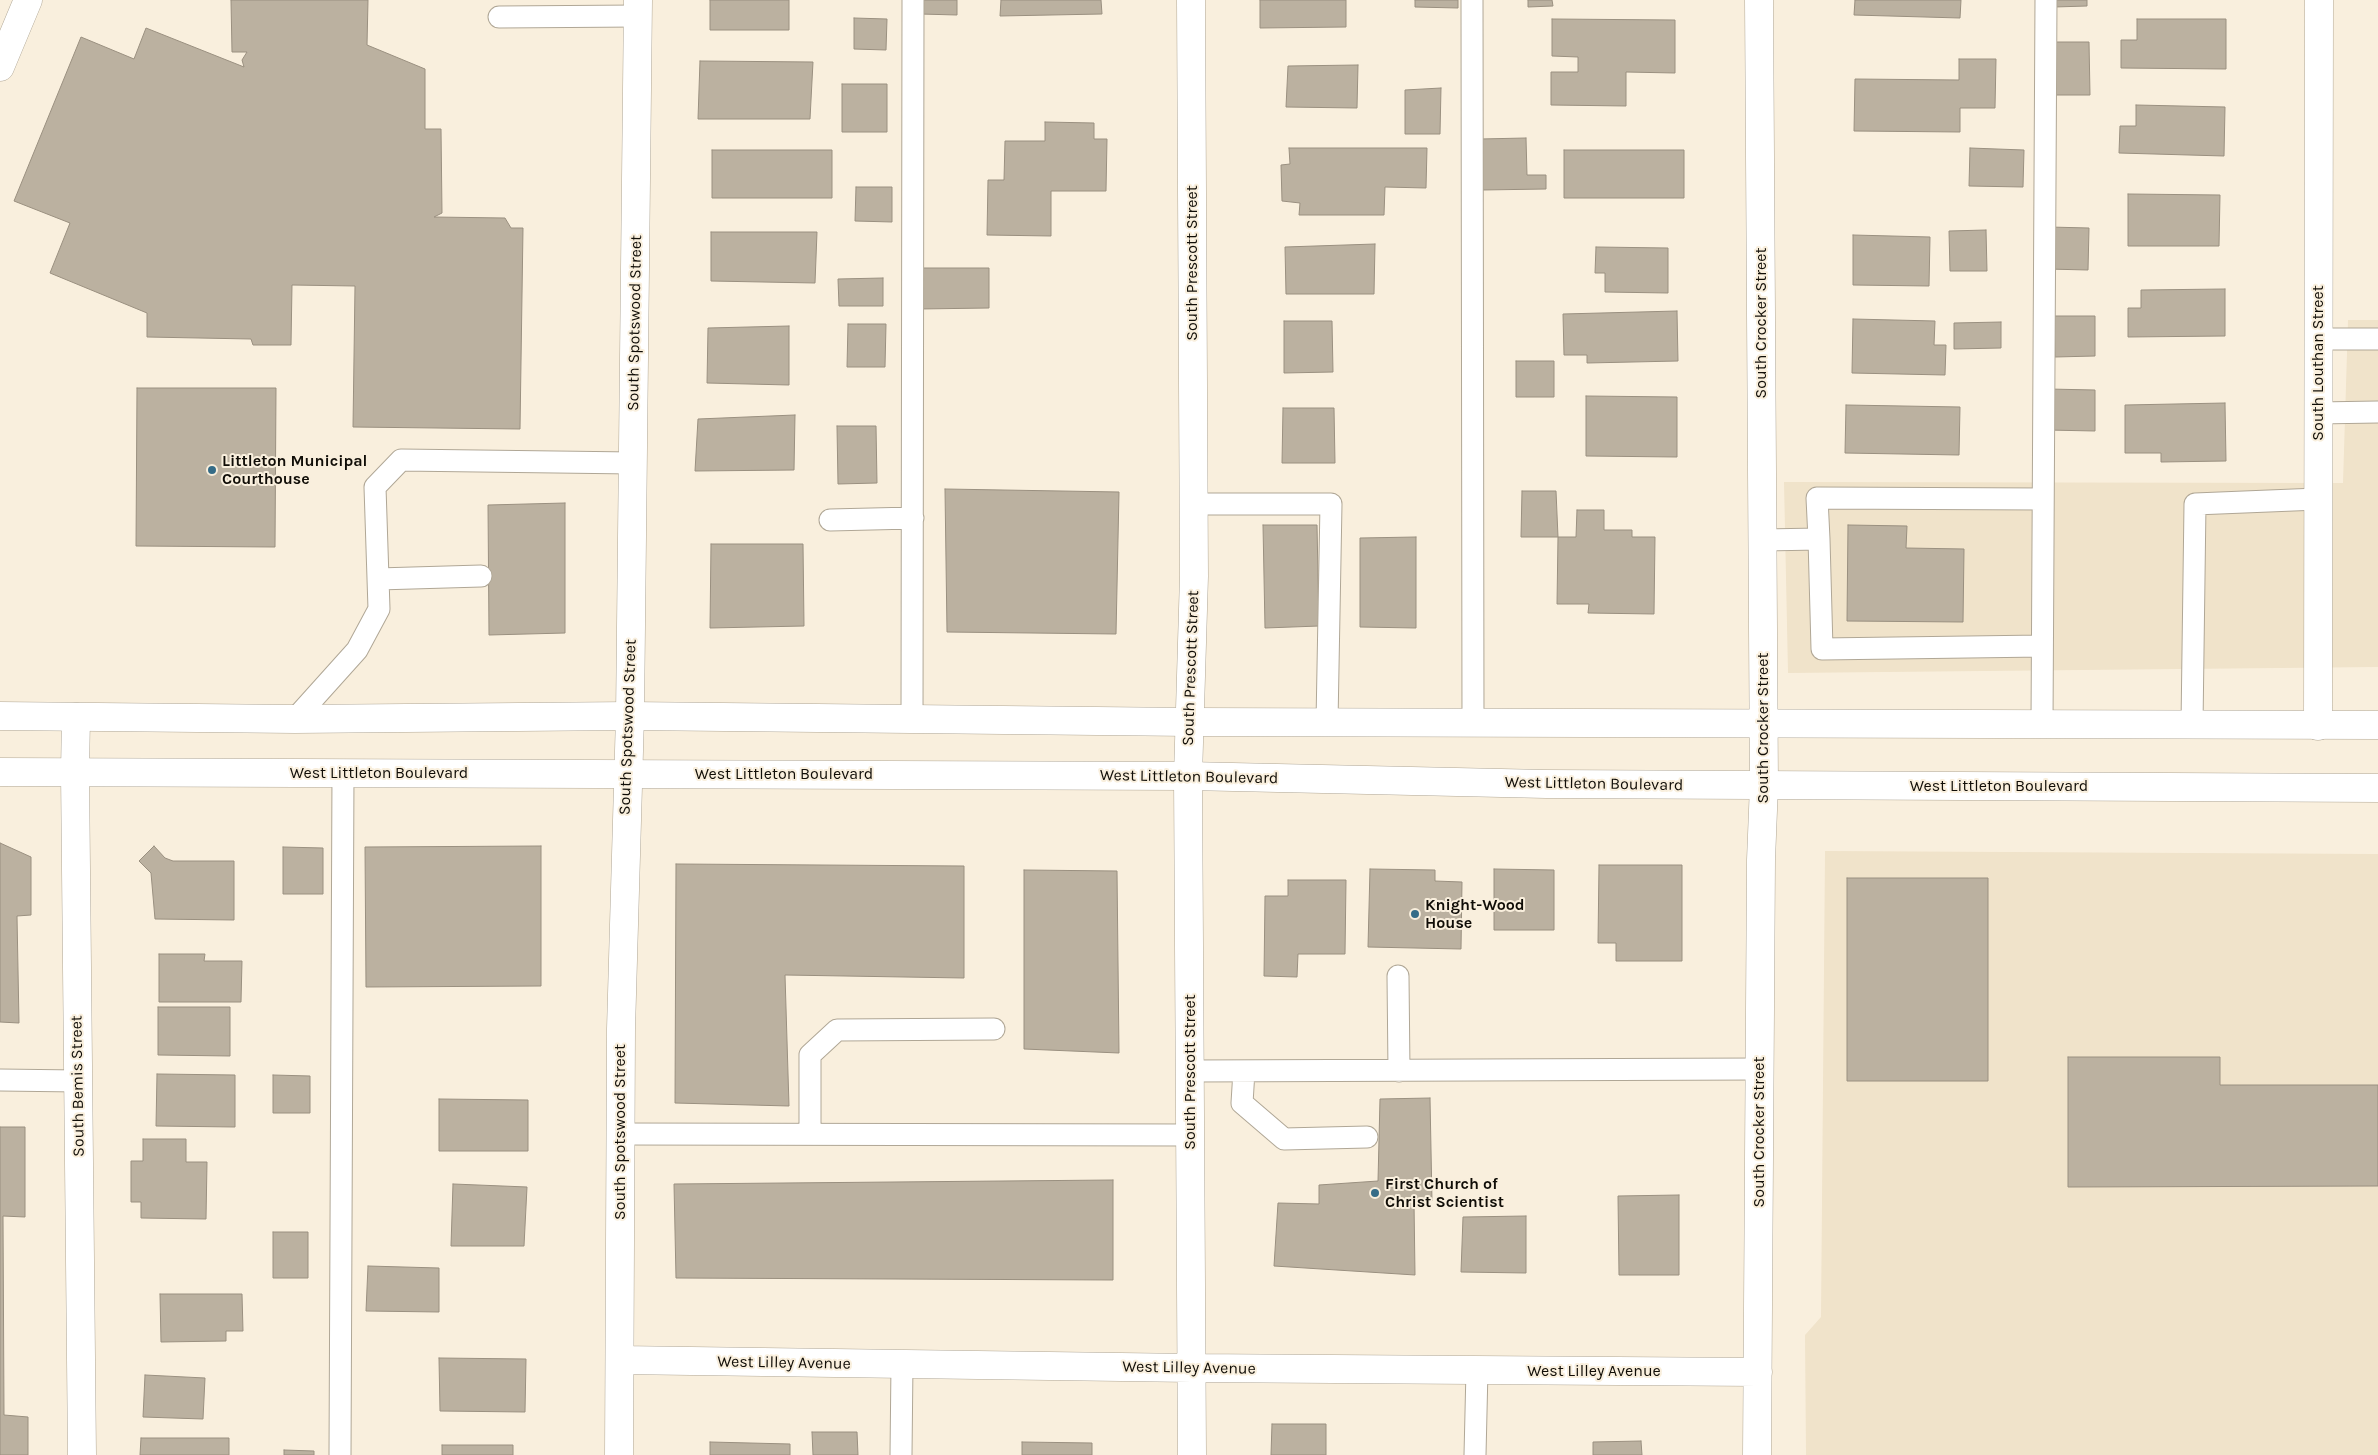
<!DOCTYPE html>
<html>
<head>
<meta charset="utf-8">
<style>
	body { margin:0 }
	canvas { display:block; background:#f9efdd }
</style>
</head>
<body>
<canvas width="2378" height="1455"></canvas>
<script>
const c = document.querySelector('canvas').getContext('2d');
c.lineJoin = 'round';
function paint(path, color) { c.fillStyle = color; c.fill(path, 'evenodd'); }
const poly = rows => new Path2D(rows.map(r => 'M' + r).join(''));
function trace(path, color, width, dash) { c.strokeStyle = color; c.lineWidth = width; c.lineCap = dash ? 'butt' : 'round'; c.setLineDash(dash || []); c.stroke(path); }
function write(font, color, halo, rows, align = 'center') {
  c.font = font + ' Karla,sans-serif'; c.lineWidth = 4; c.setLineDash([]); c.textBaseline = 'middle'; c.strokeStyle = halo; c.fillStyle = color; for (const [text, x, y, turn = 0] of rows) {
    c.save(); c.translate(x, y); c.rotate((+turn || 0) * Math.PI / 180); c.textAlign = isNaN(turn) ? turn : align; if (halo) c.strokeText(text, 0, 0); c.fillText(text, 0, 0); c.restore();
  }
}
paint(poly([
	[2348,320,2378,320,2378,667,1788,673,1784,482,2343,483],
	[1825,851,2378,854,2378,1455,1806,1455,1805,1335,1821,1317]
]), '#f0e3ca');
const building = poly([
	[231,0,368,0,367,45,425,69,425,129,441,129,442,213,434,217,505,218,511,228,523,228,520,429,353,427,355,286,292,285,291,345,253,345,251,339,147,337,147,313,50,273,70,223,14,201,81,37,134,59,146,28,244,67,242,60,247,52,232,52,231,0],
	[710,0,789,0,789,30,710,30,710,0],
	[921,0,957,0,957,15,920,14,921,0],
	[1001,0,1101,0,1102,14,1000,16,1001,0],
	[1260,0,1346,0,1346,27,1260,28,1260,0],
	[1415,0,1458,0,1458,8,1415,7,1415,0],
	[1528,0,1552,0,1553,6,1528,7,1528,0],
	[1855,0,1961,0,1960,18,1854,15,1855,0],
	[2054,0,2087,0,2087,6,2054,7,2054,0],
	[854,18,887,19,886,50,854,49,854,18],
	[1552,19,1675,20,1675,73,1626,72,1626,106,1551,105,1551,72,1578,72,1578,57,1552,56,1552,19],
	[2137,19,2226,19,2226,69,2121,68,2121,40,2137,40,2137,19],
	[2054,42,2089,42,2090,95,2055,95,2054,42],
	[1959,59,1996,59,1995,108,1960,108,1960,132,1854,131,1855,79,1959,80,1959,59],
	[700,61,813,62,810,119,698,119,700,61],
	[1358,65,1357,108,1286,107,1288,66,1358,65],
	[842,84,887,84,887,132,842,132,842,84],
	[1441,88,1440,134,1405,134,1405,90,1441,88],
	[2136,105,2225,107,2224,156,2119,153,2120,126,2136,126,2136,105],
	[1045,122,1094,123,1094,139,1107,139,1106,191,1051,191,1051,236,987,235,988,180,1004,180,1005,141,1045,141,1045,122],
	[1526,138,1527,175,1546,175,1546,189,1482,190,1480,139,1526,138],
	[1289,148,1427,148,1426,188,1385,187,1384,215,1299,215,1300,203,1282,201,1281,165,1290,164,1289,148],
	[1970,148,2024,150,2023,187,1969,186,1970,148],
	[712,150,832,150,832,198,712,198,712,150],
	[1564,150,1684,150,1684,198,1564,198,1564,150],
	[856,187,892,187,892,222,855,221,856,187],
	[2128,194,2220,195,2219,246,2128,246,2128,194],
	[2049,227,2089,228,2088,270,2047,269,2049,227],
	[1986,230,1987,271,1950,271,1949,231,1986,230],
	[711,232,817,232,815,283,711,281,711,232],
	[1853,235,1930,237,1929,286,1853,285,1853,235],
	[1375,244,1374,294,1286,294,1285,247,1375,244],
	[1596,247,1668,248,1668,293,1605,292,1605,273,1595,273,1596,247],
	[920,268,989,268,989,308,919,309,920,268],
	[883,278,883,306,839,306,838,279,883,278],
	[2225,289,2225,336,2128,337,2128,308,2141,308,2141,290,2225,289],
	[1677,311,1678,361,1587,363,1587,355,1564,355,1563,314,1677,311],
	[2054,316,2095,316,2095,356,2055,357,2054,316],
	[1853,319,1935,321,1934,345,1946,345,1945,375,1852,373,1853,319],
	[1284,321,1332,321,1333,372,1284,373,1284,321],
	[2001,322,2001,348,1954,349,1954,323,2001,322],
	[848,324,886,324,885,367,847,367,848,324],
	[789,326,789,385,707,383,708,328,789,326],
	[1516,361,1554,361,1554,397,1516,397,1516,361],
	[137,388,276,388,275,547,136,546,137,388],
	[2048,389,2095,390,2095,431,2047,430,2048,389],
	[1586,396,1677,397,1677,457,1586,456,1586,396],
	[2225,403,2226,461,2161,462,2161,453,2125,453,2125,405,2225,403],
	[1846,405,1960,407,1959,455,1845,453,1846,405],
	[1283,408,1334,408,1335,463,1282,463,1283,408],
	[795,415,794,470,695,471,698,419,795,415],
	[837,426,876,426,877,483,838,484,837,426],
	[945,489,1119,492,1116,634,947,632,945,489],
	[1522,491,1556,491,1558,537,1521,537,1522,491],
	[565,503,565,633,489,635,488,505,565,503],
	[1577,510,1604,510,1604,530,1632,530,1632,537,1655,537,1654,614,1588,613,1589,604,1557,604,1558,537,1576,537,1577,510],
	[1263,525,1317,525,1319,626,1265,628,1263,525],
	[1848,525,1907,526,1906,548,1964,549,1963,622,1847,621,1848,525],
	[1416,537,1416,628,1360,627,1360,538,1416,537],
	[711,544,803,544,804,626,710,628,711,544],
	[0,843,31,857,31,915,17,916,19,1023,0,1022,0,843],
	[154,846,165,858,173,861,234,861,234,920,155,919,151,873,139,861,154,846],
	[541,846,541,986,366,987,365,847,541,846],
	[283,847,323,848,323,894,283,894,283,847],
	[676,864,964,866,964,978,785,975,789,1106,675,1103,676,864],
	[1599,865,1682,865,1682,961,1616,961,1616,943,1598,943,1599,865],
	[1370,869,1435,870,1435,881,1462,882,1461,949,1368,947,1370,869],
	[1494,869,1554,870,1554,930,1494,930,1494,869],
	[1024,870,1117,871,1119,1053,1024,1049,1024,870],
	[1847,878,1988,878,1988,1081,1847,1081,1847,878],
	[1288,880,1346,880,1345,954,1298,954,1297,977,1264,976,1265,896,1288,896,1288,880],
	[159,954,205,954,204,961,242,961,241,1002,159,1002,159,954],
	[158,1007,230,1007,230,1056,158,1055,158,1007],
	[2068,1057,2220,1057,2220,1085,2378,1085,2378,1186,2068,1187,2068,1057],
	[157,1074,235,1075,235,1127,156,1126,157,1074],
	[273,1075,310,1076,310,1113,273,1113,273,1075],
	[1430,1098,1432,1201,1414,1202,1415,1275,1274,1266,1278,1203,1319,1204,1319,1185,1378,1181,1380,1099,1430,1098],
	[439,1099,528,1100,528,1151,439,1151,439,1099],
	[0,1127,25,1127,25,1217,3,1216,4,1415,28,1417,28,1455,0,1455,0,1127],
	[143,1139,186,1139,186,1162,207,1162,206,1219,141,1218,141,1202,131,1202,131,1161,143,1161,143,1139],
	[1113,1180,1113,1280,676,1278,674,1184,1113,1180],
	[453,1184,527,1187,524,1246,451,1246,453,1184],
	[1679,1195,1679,1275,1619,1275,1618,1196,1679,1195],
	[1526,1216,1526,1273,1461,1272,1463,1217,1526,1216],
	[273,1232,308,1232,308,1278,273,1278,273,1232],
	[368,1266,439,1268,439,1312,366,1311,368,1266],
	[160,1294,242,1294,243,1331,226,1331,226,1341,161,1342,160,1294],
	[439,1358,526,1359,525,1412,440,1411,439,1358],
	[145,1375,205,1378,203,1419,143,1417,145,1375],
	[1272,1424,1326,1424,1326,1455,1271,1455,1272,1424],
	[812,1432,857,1432,858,1455,813,1455,812,1432],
	[141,1438,229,1438,229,1455,140,1455,141,1438],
	[1641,1441,1642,1455,1593,1455,1593,1442,1641,1441],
	[710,1442,790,1444,790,1455,710,1455,710,1442],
	[1022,1442,1092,1443,1092,1455,1022,1455,1022,1442],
	[442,1445,513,1445,513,1455,442,1455,442,1445],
	[284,1450,314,1451,314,1455,284,1455,284,1450]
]);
paint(building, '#bbb1a0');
trace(building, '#9a9080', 1);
const lane = poly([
	[1472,0,1473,722],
	[499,17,638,16],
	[2318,339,2378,339],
	[2318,413,2378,412],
	[1193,504,1331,504,1327,722],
	[830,520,913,518],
	[1819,539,1822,649,2042,646],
	[1763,540,1819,539,1817,498,2043,499],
	[378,579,481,576],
	[295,719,357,650,379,609,375,487,401,460,633,463],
	[912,719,913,0],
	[2042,724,2046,0],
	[2192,725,2195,504,2318,499],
	[1398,976,1399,1071],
	[1191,1071,1760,1069],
	[1244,1071,1242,1103,1284,1139,1367,1137],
	[0,1080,78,1081],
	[620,1134,1191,1135],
	[810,1134,810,1055,837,1030,994,1029],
	[340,1455,343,773],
	[901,1455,902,1364],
	[1475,1455,1477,1370]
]);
const street = poly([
	[1191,0,1194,576,1188,776,1192,1455],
	[0,67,28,0],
	[76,717,75,772,82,1455],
	[2318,726,2319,0],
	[620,1360,1192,1368,1758,1372],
	[619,1455,621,1029,630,716,638,0],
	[1757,1455,1761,860,1764,785,1759,0]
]);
const secondary = poly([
	[0,716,295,719,630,716,1190,722,2378,725],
	[0,772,1188,776,1546,784,2378,788]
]);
trace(lane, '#b0a796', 23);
trace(street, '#b0a796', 29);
trace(secondary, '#b0a796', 29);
trace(lane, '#fff', 21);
trace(street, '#fff', 28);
trace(secondary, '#fff', 28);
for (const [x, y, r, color] of [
	[212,470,5,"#356c87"],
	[1415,914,5,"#356c87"],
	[1375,1193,5,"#356c87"]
]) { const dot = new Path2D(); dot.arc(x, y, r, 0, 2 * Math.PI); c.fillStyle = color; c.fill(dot); trace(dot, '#f9efdd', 2); }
write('16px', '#100d07', '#f9efdd', [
	["South Prescott Street",1192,263,-90],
	["South Spotswood Street",635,323,-89],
	["South Crocker Street",1761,323,-90],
	["South Louthan Street",2318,363,-90],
	["South Prescott Street",1191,668,-88],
	["South Spotswood Street",628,727,-88],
	["South Crocker Street",1763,728,-90],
	["West Littleton Boulevard",379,773],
	["West Littleton Boulevard",784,774],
	["West Littleton Boulevard",1189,777,1],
	["West Littleton Boulevard",1594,784,1],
	["West Littleton Boulevard",1999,786],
	["South Prescott Street",1190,1072,-90],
	["South Bemis Street",78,1086,-91],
	["South Spotswood Street",620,1132,-90],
	["South Crocker Street",1759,1132,-90],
	["West Lilley Avenue",784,1363,1],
	["West Lilley Avenue",1189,1368,1],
	["West Lilley Avenue",1594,1371]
]);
write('bold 16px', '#100d07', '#f9efdd', [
	["Littleton Municipal",222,461],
	["Courthouse",222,479],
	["Knight-Wood",1425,905],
	["House",1425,923],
	["First Church of",1385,1184],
	["Christ Scientist",1385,1202]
], 'left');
</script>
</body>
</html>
